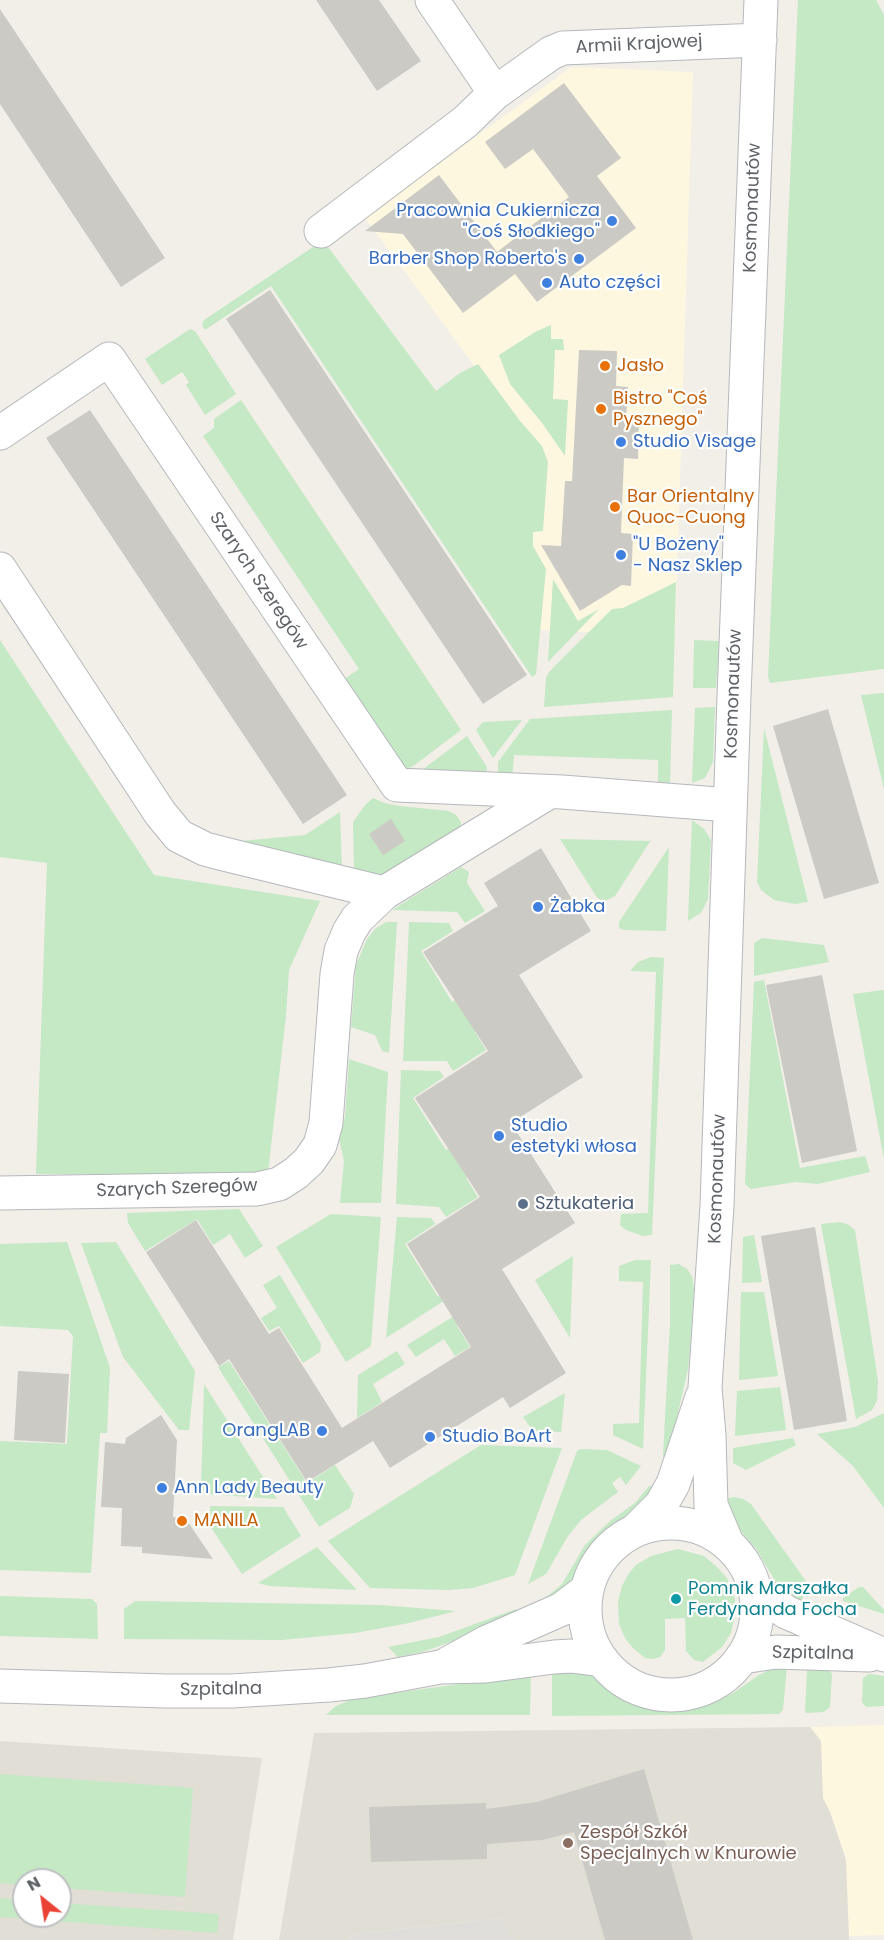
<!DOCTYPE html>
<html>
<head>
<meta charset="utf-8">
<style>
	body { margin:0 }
	#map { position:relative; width:884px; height:1940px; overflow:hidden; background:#f1efe8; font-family:Poppins,sans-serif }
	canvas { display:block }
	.north { position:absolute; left:12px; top:1868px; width:60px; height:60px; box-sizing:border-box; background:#fff; border:2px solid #bfc1c3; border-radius:50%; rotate:330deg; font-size:16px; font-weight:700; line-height:24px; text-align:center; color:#5f6368 }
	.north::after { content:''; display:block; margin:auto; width:21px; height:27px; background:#ea4335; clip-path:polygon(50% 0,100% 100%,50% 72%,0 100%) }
</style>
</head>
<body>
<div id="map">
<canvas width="884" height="1940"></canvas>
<div class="north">N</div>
</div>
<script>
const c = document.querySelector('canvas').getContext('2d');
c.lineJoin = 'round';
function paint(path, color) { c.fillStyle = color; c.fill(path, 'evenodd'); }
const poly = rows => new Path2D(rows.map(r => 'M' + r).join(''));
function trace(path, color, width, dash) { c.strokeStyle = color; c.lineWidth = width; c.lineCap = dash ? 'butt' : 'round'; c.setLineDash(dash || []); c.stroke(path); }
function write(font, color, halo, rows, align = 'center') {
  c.font = font + ' Poppins,sans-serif'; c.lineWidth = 4.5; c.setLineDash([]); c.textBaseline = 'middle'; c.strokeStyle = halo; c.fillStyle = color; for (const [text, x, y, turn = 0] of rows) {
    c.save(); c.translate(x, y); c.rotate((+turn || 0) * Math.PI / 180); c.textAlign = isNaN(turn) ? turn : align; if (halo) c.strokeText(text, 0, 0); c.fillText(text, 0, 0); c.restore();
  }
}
paint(poly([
	[571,67,693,72,675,635,513,629,518,425,365,218],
	[884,1725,884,1935,849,1936,846,1860,830,1812,823,1798,821,1741,810,1727]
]), '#fef7e0');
paint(poly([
	[502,1918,515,1940,349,1940,355,1934]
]), '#e0deda');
paint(poly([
	[810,1727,821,1741,823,1798,830,1812,846,1860,849,1940,515,1940,501,1918,355,1934,348,1940,279,1940,314,1733],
	[0,1741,262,1758,233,1940,0,1940],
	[24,1880,60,1880,60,1916,24,1916]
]), '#e1ded6');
paint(poly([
	[798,0,876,0,884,15,884,669,770,683,768,676],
	[343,227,347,229,346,234,328,247,436,391,460,373,478,364,520,421,542,446,548,462,543,531,533,532,533,546,546,569,536,674,532,677,271,286,205,330,202,325,204,320],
	[551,325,551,339,563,339,564,350,555,350,553,399,568,400,565,456,542,423,510,384,499,355,535,332],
	[190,329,195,331,236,394,205,415,186,385,189,382,182,372,162,385,145,359],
	[241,400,461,730,412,767,403,769,339,683,359,669,203,436,214,428,214,419],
	[553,579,578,621,599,609,548,662],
	[676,582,673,697,544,707,546,678,549,672,612,609,623,608],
	[0,640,154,875,320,901,289,970,286,1016,268,1172,259,1174,36,1174,47,863,0,857],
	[694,640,719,641,716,688,693,688],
	[884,693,884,789,861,695],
	[715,707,713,762,705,778,692,783,695,708],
	[672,710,670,785,658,787,658,760,514,755,512,781,498,774,498,762,530,719],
	[522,720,493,758,476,730,483,722],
	[764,728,808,902,795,904,774,900,761,890,757,882],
	[467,736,487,767,486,777,414,776],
	[373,798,384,803,400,806,449,811,456,815,461,822,460,831,387,878,359,872,354,868,353,822,365,805],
	[340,812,342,868,230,842,305,835],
	[692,820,704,829,711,840,708,899,701,913,688,921],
	[560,839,649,841,651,840,615,896,605,901,600,900,596,896],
	[669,847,666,931,624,930,619,928,619,922],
	[461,867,469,872,467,883,485,911,465,923,457,912,392,910],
	[386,922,397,922,389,1053,382,1051,375,1035,351,1027,356,965,367,939,376,928],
	[409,922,449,923,453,931,421,951,452,1002,485,982,504,1013,475,1032,486,1050,453,1071,447,1061,403,1061],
	[762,938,824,945,829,962,754,976,754,943],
	[651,957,664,958,652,1235,643,1236,626,1230,620,1225,621,1214,648,1213,656,972,630,971,638,962],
	[764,980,800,1168,865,1156,870,1172,818,1184,796,1182,751,1189,745,1184,754,982],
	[884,990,884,1159,853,994],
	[349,1059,388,1072,381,1203,340,1203,344,1161,339,1139,345,1117],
	[401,1070,440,1071,444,1077,413,1098,446,1150,478,1129,496,1158,466,1178,478,1197,446,1217,439,1207,396,1204],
	[239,1209,263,1246,245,1258,230,1234,213,1245,197,1219,145,1251,128,1223,127,1213],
	[331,1214,381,1217,371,1346,346,1362,276,1247],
	[397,1217,431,1218,435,1224,405,1244,438,1297,472,1276,475,1281,386,1338],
	[840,1222,849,1225,855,1230,878,1381,877,1401,872,1410,856,1419,821,1224],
	[754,1235,762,1282,742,1283,743,1237],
	[67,1242,110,1368,107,1433,100,1433,91,1573,0,1570,0,1441,67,1444,73,1336,68,1330,0,1326,0,1244],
	[116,1242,195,1371,189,1430,179,1430,123,1357,81,1243],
	[573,1256,570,1338,535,1280],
	[635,1260,651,1260,643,1449,613,1435,613,1424,639,1423,643,1282,619,1281,619,1266],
	[679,1264,687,1269,692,1276,694,1289,690,1350,688,1369,667,1461,663,1456,670,1323,670,1265],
	[280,1275,321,1344,320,1352,303,1363,279,1326,269,1331,261,1318,277,1308,263,1285],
	[741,1292,764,1292,778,1376,739,1380],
	[485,1297,491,1306,457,1326,470,1347,455,1356,444,1339,416,1357,407,1345],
	[397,1351,405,1364,373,1384,382,1402,357,1418,358,1375],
	[229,1361,307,1483,335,1465,354,1494,350,1508,319,1527,218,1367],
	[204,1384,277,1499,206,1494,201,1488],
	[780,1387,786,1430,735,1436,737,1391],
	[565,1393,561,1432,533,1431,523,1417],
	[884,1413,884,1508,853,1466,817,1434,855,1427],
	[793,1438,796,1445,746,1470,733,1463,733,1448],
	[481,1445,562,1448,515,1575,473,1588,449,1590,370,1588,328,1541],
	[580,1449,607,1450,641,1466,626,1485,620,1477,612,1483,618,1492,581,1520,568,1536,546,1574,528,1584,577,1451],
	[649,1486,659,1486,639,1512,621,1524,599,1542,578,1578,539,1611,536,1602,549,1595,562,1584,585,1545,610,1521,635,1503],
	[734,1497,743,1499,751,1504,808,1584,800,1605,780,1589,757,1550,735,1524,725,1499],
	[210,1506,283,1507,301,1536,242,1574,210,1526],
	[317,1547,357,1590,269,1586,258,1583],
	[678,1549,704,1556,717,1567,727,1578,735,1599,735,1615,731,1633,722,1647,703,1662,694,1660,686,1651,685,1618,665,1619,665,1650,660,1657,653,1659,645,1658,632,1647,625,1638,619,1624,618,1601,622,1586,629,1573,636,1565,651,1556],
	[859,1587,863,1587,884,1610,884,1614,843,1601,842,1599],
	[0,1596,92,1599,97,1604,98,1639,0,1636],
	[135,1601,380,1605,456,1611,409,1623,355,1633,282,1640,124,1639,124,1609],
	[516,1609,519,1618,422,1652,398,1657,388,1647,439,1637],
	[787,1666,783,1710,779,1714,552,1716,552,1671,589,1674,639,1704,663,1710,677,1711,702,1707,716,1702,733,1693,759,1675,769,1670],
	[809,1667,828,1669,832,1674,830,1707,824,1712,806,1713,805,1710,807,1671],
	[531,1674,530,1715,326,1715,336,1706,352,1699],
	[869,1674,884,1676,884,1706,866,1707,862,1702,863,1678],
	[0,1774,193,1788,185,1897,60,1888,60,1880,24,1880,24,1885,0,1883],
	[0,1898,24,1900,24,1916,60,1916,60,1903,219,1914,217,1933,0,1917]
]), '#c5e8c5');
paint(poly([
	[316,0,379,0,421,61,377,91],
	[0,9,165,258,121,287,0,104],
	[564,83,621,158,597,176,636,228,537,302,515,274,463,313,403,234,365,231,439,175,497,252,569,197,533,149,505,169,485,142],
	[270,290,527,675,483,704,226,319],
	[579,350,617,351,616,386,628,387,626,421,639,422,638,459,624,458,621,533,633,534,631,586,622,585,580,611,541,545,561,546,565,481,572,481],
	[90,410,347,795,303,824,46,438],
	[828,709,879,883,824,899,773,726],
	[391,819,405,841,383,855,369,834],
	[541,848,591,931,519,975,583,1077,511,1123,575,1223,502,1269,566,1373,510,1408,503,1397,390,1468,373,1441,307,1482,229,1359,219,1366,146,1252,196,1220,269,1334,279,1328,342,1428,471,1347,407,1244,480,1197,415,1098,488,1051,423,952,498,906,484,883],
	[822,975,857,1151,802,1163,766,985],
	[815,1227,847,1421,794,1430,761,1236],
	[18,1371,69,1374,65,1443,14,1440],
	[161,1415,177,1440,173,1517,184,1518,184,1522,188,1522,213,1559,142,1553,142,1547,121,1546,122,1508,101,1507,105,1442,125,1444,126,1438],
	[644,1769,693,1940,605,1940,574,1832,542,1840,487,1844,487,1859,371,1862,369,1807,486,1803,486,1809,537,1802]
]), '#cccac5');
const minor = poly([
	[432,0,495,93,551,53,563,48,760,40],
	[321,231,465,122,495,93],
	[0,433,109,359,397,785,562,792,730,805],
	[0,569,160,813,179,836,205,849,224,854,384,893],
	[0,1193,257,1189,279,1184,296,1173,309,1161,320,1145,326,1123,337,974,341,951,349,932,357,919,384,893,549,792],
	'585 1609a86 86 0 1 1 172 0a86 86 0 1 1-172 0Z',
	[636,1530,661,1505,673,1484,702,1397],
	[727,1543,711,1505,709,1436,705,1387,717,1206,734,696,761,0],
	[755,1589,786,1612,884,1655],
	[742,1657,776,1652,869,1655],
	[447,1664,487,1642,562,1609,587,1590],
	[0,1686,166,1691,232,1691,329,1685,365,1681,440,1667,486,1666,554,1657,571,1656,602,1660]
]);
trace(minor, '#b5b8bc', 35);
trace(minor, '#fff', 33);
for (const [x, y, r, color] of [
	[612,221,6,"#3f7fe0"],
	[579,259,6,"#3f7fe0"],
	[547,283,6,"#3f7fe0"],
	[605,366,6,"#e8710a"],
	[601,409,6,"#e8710a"],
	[621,442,6,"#3f7fe0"],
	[615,507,6,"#e8710a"],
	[621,555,6,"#3f7fe0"],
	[538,907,6,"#3f7fe0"],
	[499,1136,6,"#3f7fe0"],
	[523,1204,6,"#5c6f8a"],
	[322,1431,6,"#3f7fe0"],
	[430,1437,6,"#3f7fe0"],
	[162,1488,6,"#3f7fe0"],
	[182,1521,6,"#e8710a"],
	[676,1599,6,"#0f9aa8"],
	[568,1843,6,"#8d6e63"]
]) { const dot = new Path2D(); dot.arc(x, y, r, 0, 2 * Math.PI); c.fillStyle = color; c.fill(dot); trace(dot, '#fff', 2); }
write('18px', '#5f6368', '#fff', [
	["Armii Krajowej",639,45,-3],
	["Kosmonautów",753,208,-88],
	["Szarych Szeregów",258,581,56],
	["Kosmonautów",734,694,-88],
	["Kosmonautów",718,1179,-88],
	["Szarych Szeregów",177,1189,-2],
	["Szpitalna",813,1654,1],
	["Szpitalna",221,1690,-1]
]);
write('18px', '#366cbe', '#fff', [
	["Pracownia Cukiernicza",600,211,"right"],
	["\"Coś Słodkiego\"",600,232,"right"],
	["Barber Shop Roberto's",567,259,"right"],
	["Auto części",559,283],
	["Studio Visage",633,442],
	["\"U Bożeny\"",633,545],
	["- Nasz Sklep",633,566],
	["Żabka",550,907],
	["Studio",511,1126],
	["estetyki włosa",511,1147],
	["OrangLAB",310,1431,"right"],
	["Studio BoArt",442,1437],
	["Ann Lady Beauty",174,1488]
], 'left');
write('18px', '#c56008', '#fff', [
	["Jasło",617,366],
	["Bistro \"Coś",613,399],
	["Pysznego\"",613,420],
	["Bar Orientalny",627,497],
	["Quoc-Cuong",627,518],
	["MANILA",194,1521]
], 'left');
write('18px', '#4e5e75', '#fff', [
	["Sztukateria",535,1204]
], 'left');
write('18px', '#0d838f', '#fff', [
	["Pomnik Marszałka",688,1589],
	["Ferdynanda Focha",688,1610]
], 'left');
write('18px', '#785e54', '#fff', [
	["Zespół Szkół",580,1833],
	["Specjalnych w Knurowie",580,1854]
], 'left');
</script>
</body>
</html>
